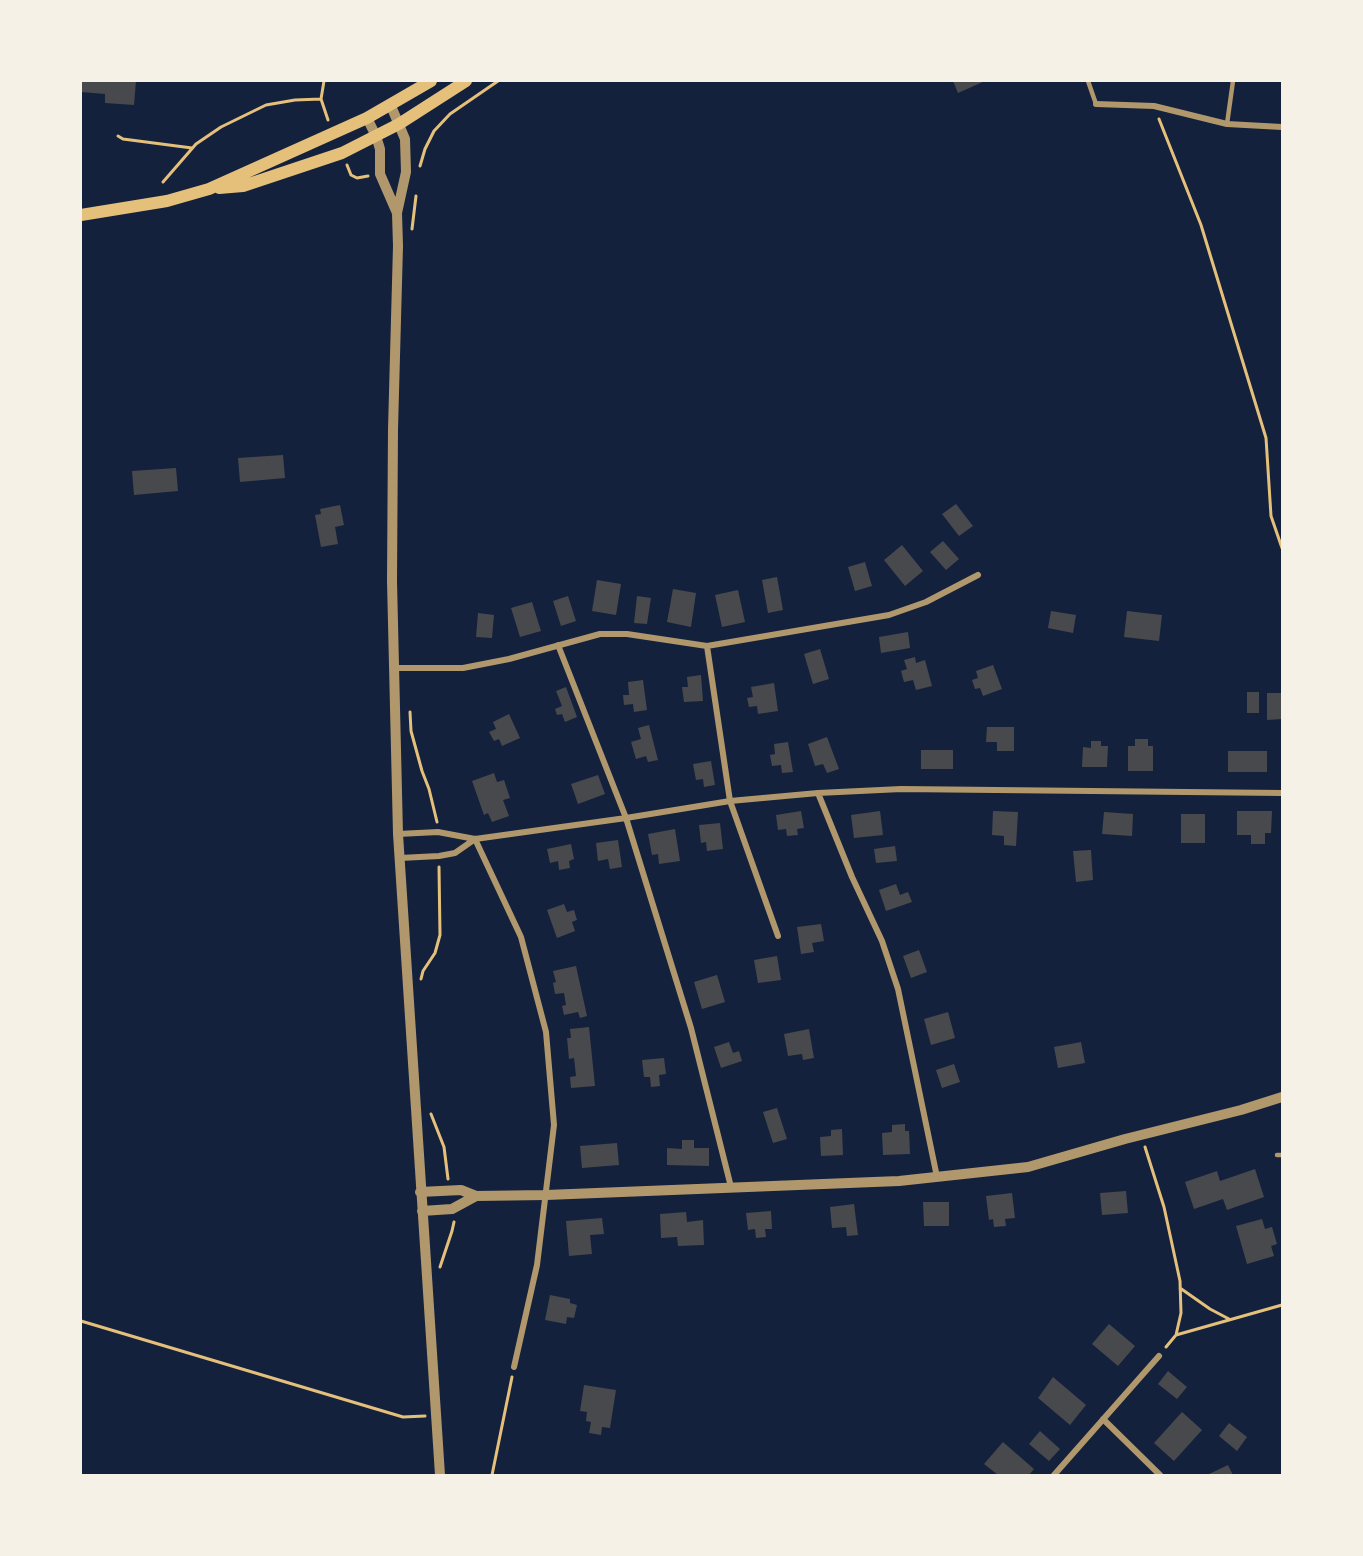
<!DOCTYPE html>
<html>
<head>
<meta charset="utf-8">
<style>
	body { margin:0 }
	#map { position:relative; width:1363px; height:1556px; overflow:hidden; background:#14213d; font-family:"Alegreya Sans",sans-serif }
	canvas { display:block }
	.frame { position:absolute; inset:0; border:82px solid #f6f1e7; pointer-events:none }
</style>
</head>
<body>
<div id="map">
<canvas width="1363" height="1556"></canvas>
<div class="frame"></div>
</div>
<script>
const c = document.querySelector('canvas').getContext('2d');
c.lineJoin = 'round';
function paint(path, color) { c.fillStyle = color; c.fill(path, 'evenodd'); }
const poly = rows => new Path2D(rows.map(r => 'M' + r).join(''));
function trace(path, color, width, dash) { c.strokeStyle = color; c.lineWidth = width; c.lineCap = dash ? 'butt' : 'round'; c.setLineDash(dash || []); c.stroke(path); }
paint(poly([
	[81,81,136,81,134,105,105,103,105,94,81,92],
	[953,81,985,81,958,93],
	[283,455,285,478,240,482,238,458],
	[176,468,178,491,134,495,132,471],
	[956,504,973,526,959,536,942,514],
	[340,505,344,525,335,527,338,544,321,547,315,515,321,514,320,509],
	[943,541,959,559,946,570,930,552],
	[902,545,923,571,905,586,884,560],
	[865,562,872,586,855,591,848,567],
	[777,577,783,610,768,613,762,580],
	[597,580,621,584,616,615,592,611],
	[673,589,696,593,691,627,667,622],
	[738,590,745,622,722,627,715,595],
	[568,596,576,621,561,626,553,601],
	[637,596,651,598,647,624,634,623],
	[532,602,541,631,520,637,511,608],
	[1051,611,1076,615,1073,633,1048,628],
	[1127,611,1162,615,1159,641,1124,637],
	[478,613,494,615,492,638,476,637],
	[908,632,910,648,881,653,879,637],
	[820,649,829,679,813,684,804,654],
	[915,657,916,663,925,660,932,686,916,690,913,680,904,682,901,671,907,669,904,660],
	[993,665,1002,689,983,696,980,688,975,689,972,680,978,678,976,671],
	[701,675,703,701,684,702,682,687,688,687,687,677],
	[643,680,647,710,634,712,633,704,624,705,623,695,629,695,628,682],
	[774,683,778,711,758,714,757,706,749,707,747,698,753,697,751,687],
	[566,687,577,717,565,722,562,714,557,715,555,709,562,706,556,691],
	[1247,692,1259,692,1259,713,1247,713],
	[1267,693,1282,693,1282,719,1267,720],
	[509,714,520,738,502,746,499,739,494,741,489,732,496,729,493,722],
	[649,725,658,760,648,762,646,756,636,759,631,742,641,739,638,728],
	[987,727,1014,727,1014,751,997,751,997,742,986,742],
	[827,737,839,769,827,773,823,764,815,766,808,744],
	[1135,739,1148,739,1148,746,1153,746,1153,771,1128,771,1128,746,1135,746],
	[1091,741,1101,741,1101,746,1108,746,1107,767,1082,767,1083,747,1091,748],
	[788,742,793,772,782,773,781,765,772,766,770,755,775,754,774,744],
	[921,750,953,750,953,769,921,769],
	[1228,751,1267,751,1267,772,1228,772],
	[711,761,715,785,704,787,703,779,696,780,693,764],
	[494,773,497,782,504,780,510,798,503,800,509,816,492,822,488,813,484,815,472,781],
	[598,775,605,794,578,804,571,784],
	[801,811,804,828,797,829,798,835,787,836,786,829,778,830,776,815],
	[880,811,883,835,854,838,851,815],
	[993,811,1018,812,1016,846,1004,845,1004,836,992,835],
	[1237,811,1272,811,1271,833,1265,833,1265,844,1251,844,1251,835,1237,835],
	[1104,812,1133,814,1132,836,1102,834],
	[1181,814,1205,814,1205,843,1181,843],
	[720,823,723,849,707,851,706,842,701,843,699,825],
	[675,829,680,861,659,864,658,854,652,855,648,834],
	[618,840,622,867,610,869,608,859,598,861,596,843],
	[571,844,574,859,569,861,570,868,559,870,558,861,550,863,547,849],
	[895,846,897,861,876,863,874,849],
	[1091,850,1093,880,1076,882,1073,851],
	[896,884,900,895,908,892,912,902,886,911,879,890],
	[564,904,567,912,574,910,577,920,572,922,575,931,557,938,547,910],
	[821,924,824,941,812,943,814,952,801,954,797,927],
	[919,950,927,972,911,978,903,956],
	[777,956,781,980,758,983,754,960],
	[576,966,587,1016,580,1018,578,1012,564,1015,562,1006,566,1005,564,993,555,994,553,983,556,982,553,971],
	[717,975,725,1002,702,1009,694,982],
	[948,1012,955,1038,931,1045,924,1019],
	[589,1027,595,1086,571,1088,570,1077,576,1076,574,1058,569,1059,567,1038,571,1038,570,1029],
	[809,1029,814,1058,803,1060,802,1054,788,1056,784,1034],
	[729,1042,733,1053,739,1051,742,1061,721,1068,714,1047],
	[1081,1042,1085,1063,1058,1068,1054,1047],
	[664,1058,666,1074,659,1075,660,1086,651,1087,650,1077,644,1077,642,1060],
	[954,1064,960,1082,942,1088,936,1070],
	[777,1108,787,1139,773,1143,763,1112],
	[905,1124,905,1131,909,1131,910,1154,883,1155,882,1133,892,1132,892,1125],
	[842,1129,843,1155,821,1156,820,1137,831,1136,831,1130],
	[682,1140,694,1140,694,1148,709,1148,709,1166,667,1165,667,1148,682,1149],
	[617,1143,619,1165,582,1168,580,1146],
	[1255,1169,1264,1197,1227,1210,1223,1199,1194,1209,1185,1182,1217,1171,1220,1181],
	[1126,1191,1128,1213,1102,1215,1100,1193],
	[1012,1193,1015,1218,1005,1219,1006,1226,994,1227,993,1219,989,1220,986,1196],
	[923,1202,949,1202,949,1226,924,1226],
	[854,1204,858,1235,847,1236,846,1227,832,1228,830,1207],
	[771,1211,772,1229,765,1229,766,1237,756,1238,755,1229,748,1230,746,1213],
	[686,1212,687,1222,703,1220,704,1245,678,1246,677,1237,661,1238,660,1214],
	[602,1218,604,1234,590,1235,592,1254,569,1256,566,1221],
	[1262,1219,1265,1229,1272,1227,1277,1244,1271,1246,1274,1256,1247,1264,1236,1226],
	[550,1295,570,1299,570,1303,577,1305,574,1318,567,1317,566,1324,545,1320],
	[1109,1324,1135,1346,1118,1366,1092,1344],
	[1168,1371,1187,1387,1177,1399,1158,1384],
	[1053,1377,1086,1405,1070,1425,1038,1398],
	[584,1385,616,1390,610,1428,602,1427,601,1435,589,1433,591,1422,586,1421,587,1412,580,1411],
	[1182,1412,1202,1430,1174,1461,1154,1443],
	[1229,1423,1247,1437,1237,1451,1219,1436],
	[1040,1431,1060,1449,1049,1461,1029,1444],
	[1003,1442,1034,1469,1029,1475,998,1475,984,1464],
	[1228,1465,1233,1475,1207,1475]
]), '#48494c');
trace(poly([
	[324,81,321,99,328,120],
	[1159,119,1201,225,1266,438,1271,516,1282,548],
	[118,136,123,139,192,148],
	[347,165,351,175,357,178,368,176],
	[420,166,425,149,434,131,450,114,498,81],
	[163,182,196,144,221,127,266,105,295,100,321,99],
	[412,229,416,196],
	[410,712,411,731,422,771,429,789,437,822],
	[421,979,423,971,435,953,440,935,439,867],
	[431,1114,444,1147,448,1179],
	[1145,1147,1164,1207,1180,1281,1181,1313,1176,1335,1166,1347],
	[440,1267,452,1231,454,1222],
	[1180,1288,1210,1309,1229,1319],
	[81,1321,403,1417,425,1416],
	[1176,1335,1282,1305],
	[492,1475,512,1377]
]), '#e5c07b', 3);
trace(poly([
	[1088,81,1096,104],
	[1227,124,1233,81],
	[1277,1155,1282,1155]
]), '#b1986c', 4.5);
trace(poly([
	[1096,104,1154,106,1227,124,1282,127],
	[558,645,626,818,691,1028,731,1187],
	[707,646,730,801,778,936],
	[394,668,463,668,509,659,600,634,627,634,707,646,889,615,926,602,978,575],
	[818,793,852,877,882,941,898,989,937,1177],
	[398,834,438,832,475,839,626,818,730,801,818,793,901,789,1282,793],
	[475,839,521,937,546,1032,554,1125,537,1265,514,1367],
	[400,858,439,856,455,853,475,839],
	[1103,1419,1160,1475],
	[1054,1475,1159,1356]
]), '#b1986c', 6);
trace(poly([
	[391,106,405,139,406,172,397,213,398,246,393,429,392,581,398,834,440,1475],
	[367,118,376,136,380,149,380,174,397,213],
	[420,1192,461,1190,476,1196,546,1195,899,1181,1028,1167,1125,1139,1241,1110,1282,1097],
	[422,1211,452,1209,476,1196]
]), '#b1986c', 10);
trace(poly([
	[219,188,243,186,342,153,399,124,466,81],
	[81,215,167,201,209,189,367,118,431,81]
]), '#e5c07b', 12);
</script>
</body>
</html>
